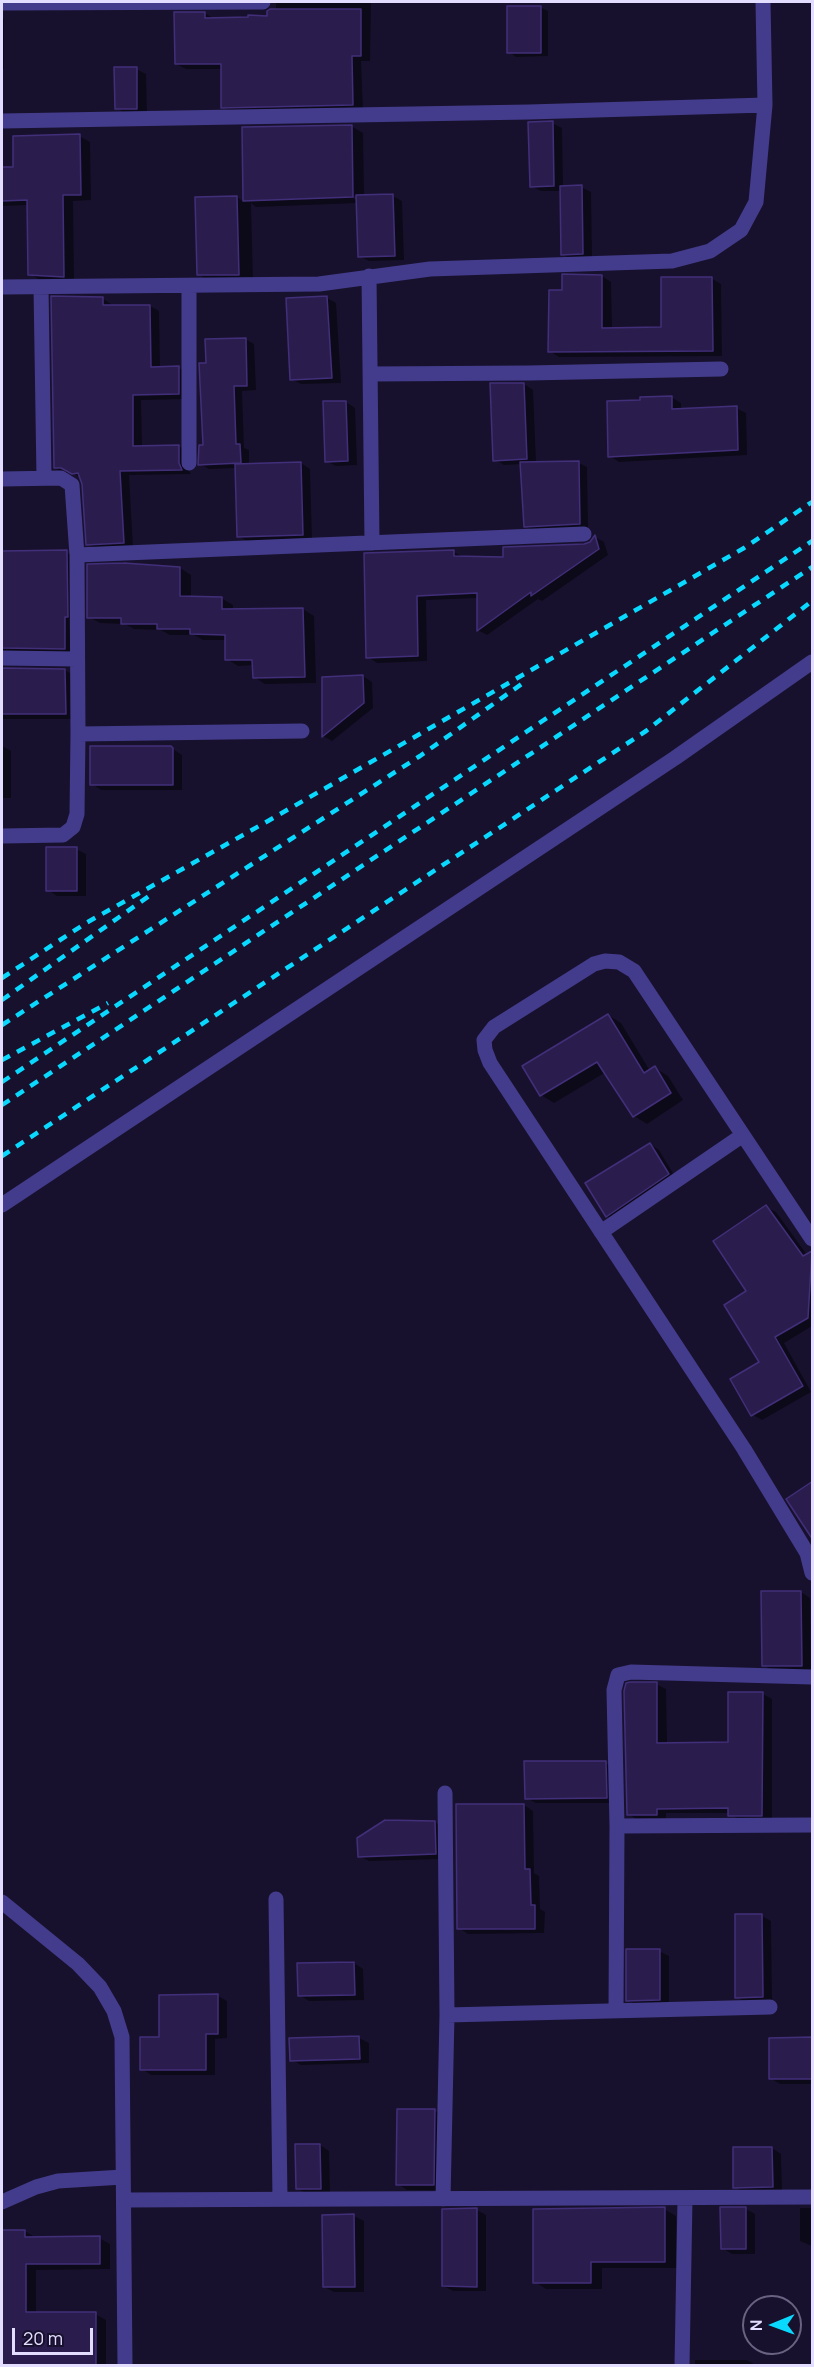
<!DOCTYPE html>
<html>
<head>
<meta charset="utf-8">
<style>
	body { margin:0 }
	#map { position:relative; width:814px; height:2367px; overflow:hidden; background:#18112d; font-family:Manrope,sans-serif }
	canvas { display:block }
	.frame { position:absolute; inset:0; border:3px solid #e3ddff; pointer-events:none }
	.north { position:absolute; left:742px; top:2295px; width:60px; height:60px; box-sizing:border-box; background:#18112d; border:2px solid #696381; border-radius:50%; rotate:269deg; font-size:16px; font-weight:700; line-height:24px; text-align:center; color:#e3ddff }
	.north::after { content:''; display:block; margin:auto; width:21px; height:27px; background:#09d8ff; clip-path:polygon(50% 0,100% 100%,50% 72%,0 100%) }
	.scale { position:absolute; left:12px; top:2328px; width:81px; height:27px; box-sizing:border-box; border:3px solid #e3ddff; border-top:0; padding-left:8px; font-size:18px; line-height:21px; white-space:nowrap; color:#e3ddff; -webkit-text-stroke:4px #18112d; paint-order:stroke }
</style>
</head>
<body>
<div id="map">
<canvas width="814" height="2367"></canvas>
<div class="frame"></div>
<div class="north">N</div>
<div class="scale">20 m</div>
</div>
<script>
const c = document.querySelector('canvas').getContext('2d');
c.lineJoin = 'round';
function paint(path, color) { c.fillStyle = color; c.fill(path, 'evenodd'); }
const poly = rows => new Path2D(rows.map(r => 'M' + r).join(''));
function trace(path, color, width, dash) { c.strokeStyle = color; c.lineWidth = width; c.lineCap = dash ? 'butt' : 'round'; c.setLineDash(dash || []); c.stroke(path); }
paint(poly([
	[276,2,371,2,370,61,361,61,363,110,232,112,223,107,223,69,186,69,176,64,205,13,214,19,269,18,276,10],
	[540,7,548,11,548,56,516,57,509,52],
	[2,17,4,19,4,69,2,69],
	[136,69,146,74,147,114,126,114,117,108],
	[552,123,562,128,563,187,581,187,591,192,592,259,572,260,563,254,562,191,541,191,531,186],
	[351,126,363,133,364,197,393,196,402,201,404,260,369,261,359,256,358,203,256,207,251,203,253,282,212,283,198,274,237,197,244,202,244,128],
	[347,192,358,198,358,201,346,194],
	[79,136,90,142,91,200,73,201,74,282,40,280,30,274,29,205,2,206,2,169,15,168],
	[602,276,611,282,612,329,663,328,711,278,721,284,722,356,559,357,549,351],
	[102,298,111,304,112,307,150,306,159,311,160,368,179,368,188,373,188,399,141,400,142,447,179,446,188,452,188,469,191,474,129,475,133,548,97,549,87,544,83,484,81,477,72,473,64,473,55,468],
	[327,298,336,303,341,383,301,384,291,379],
	[245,339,254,344,256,390,242,391,244,448,249,450,249,465,301,463,310,469,312,540,248,542,238,536,237,468,209,469,200,464,204,446,208,364],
	[524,384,533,390,536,463,579,463,587,467,588,529,534,531,525,526,522,464,504,465,495,460],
	[671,397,681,403,681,410,736,408,746,413,747,455,619,462,610,456,642,402],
	[346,402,355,408,357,465,336,466,326,461],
	[595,537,604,542,608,555,542,601,538,599,487,635,478,630,478,598,426,600,427,661,377,663,368,657,366,554,454,552,463,557,504,559,585,545,591,543],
	[66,552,77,558,75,654,2,665,4,669,65,670,75,676,76,719,2,719,2,553],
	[180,568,191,575,191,598,221,598,233,605,233,611,303,609,314,616,316,683,265,684,254,677,254,665,238,666,227,659,226,640,203,640,194,635,170,635,161,630,134,629,125,624,100,623,89,617],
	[363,676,372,682,373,708,332,741,323,736],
	[2,746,11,751,11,798,2,798],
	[173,749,182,755,182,790,101,790,92,784],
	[76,849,86,854,86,896,57,896,48,890],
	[608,1015,621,1023,650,1071,655,1068,668,1076,683,1100,647,1124,634,1116,606,1072,554,1103,541,1095,524,1066],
	[650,1144,659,1150,677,1180,616,1221,607,1216],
	[766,1207,776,1212,807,1255,812,1252,812,1326,784,1343,811,1392,762,1420,753,1415,761,1363,748,1291],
	[801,1592,810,1598,811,1671,773,1671,764,1665],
	[656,1684,666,1689,667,1744,730,1744,763,1694,772,1699,772,1820,739,1820,730,1813,666,1813,666,1820,638,1820,628,1814],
	[605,1763,615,1768,616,1803,536,1803,526,1798],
	[524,1805,533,1811,534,1873,539,1876,540,1909,545,1912,544,1933,468,1934,459,1928],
	[386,1821,435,1822,445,1828,445,1859,369,1861,359,1856],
	[762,1916,771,1921,772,2002,746,2003,737,1997],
	[659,1951,669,1956,669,2005,637,2005,627,2000],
	[354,1963,363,1969,364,2000,309,2001,299,1995],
	[218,1996,227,2001,227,2038,215,2039,215,2075,151,2075,142,2069,160,2038],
	[359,2038,369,2043,369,2063,301,2065,292,2060],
	[812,2039,812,2084,780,2084,770,2078],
	[435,2111,444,2116,443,2190,407,2190,398,2184],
	[320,2145,329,2151,330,2194,307,2194,297,2188],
	[772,2148,781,2154,782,2192,744,2192,735,2187],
	[800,2208,812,2208,812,2246,800,2241],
	[664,2209,676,2216,676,2268,602,2268,602,2289,546,2289,535,2282],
	[746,2209,755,2214,755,2254,732,2254,722,2248],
	[477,2210,486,2215,486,2291,453,2291,443,2286],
	[354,2216,364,2221,364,2292,334,2292,324,2287],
	[25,2231,36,2238,99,2238,110,2244,110,2269,36,2270,36,2314,95,2314,106,2320,106,2366,2,2366,2,2232],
	[695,2360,747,2360,757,2366,695,2366]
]), '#0007');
const building = poly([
	[507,6,541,6,541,53,507,53,507,6],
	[270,9,361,9,361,56,352,56,353,105,221,108,221,64,175,64,174,12,205,12,205,18,248,17,248,15,267,16,267,11,270,9],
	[114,67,137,67,137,109,115,109,114,67],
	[553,121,554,186,530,187,528,122,553,121],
	[352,125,353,197,243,201,242,127,352,125],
	[80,134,81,195,63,195,64,277,28,275,27,200,2,201,2,167,13,167,13,136,80,134],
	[582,185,583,254,561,255,560,186,582,185],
	[393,194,395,256,358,257,356,195,393,194],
	[237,196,239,275,197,275,195,197,237,196],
	[562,274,602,275,602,328,661,327,661,277,712,277,713,351,548,352,549,290,562,290,562,274],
	[51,296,103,297,103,305,150,305,151,367,179,366,179,394,133,395,133,446,179,445,179,463,182,470,120,471,124,543,86,545,82,484,78,473,72,474,61,468,54,468,51,296],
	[327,296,332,378,290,380,286,298,327,296],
	[246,338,247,386,234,386,236,444,240,444,241,463,198,465,199,445,203,445,199,363,206,363,205,339,246,338],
	[490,383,524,383,527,459,493,461,490,383],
	[672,396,672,409,737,406,738,450,608,457,607,401,640,400,640,397,672,396],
	[323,401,346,401,348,461,325,462,323,401],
	[579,461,580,524,524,527,520,462,579,461],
	[301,462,303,535,237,537,235,464,301,462],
	[595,535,599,549,531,596,531,592,477,631,477,593,417,596,418,656,366,658,364,553,454,550,454,556,503,557,503,547,584,544,590,542,595,535],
	[67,550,68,617,65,617,65,649,2,648,2,551,67,550],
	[124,563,180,567,180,596,222,597,222,609,303,608,305,677,253,678,252,660,225,660,225,635,190,634,190,629,157,629,157,624,121,624,121,618,87,618,87,564,124,563],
	[2,668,65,669,66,714,2,714,2,668],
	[363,675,364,703,322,737,322,677,363,675],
	[90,746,171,746,173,748,173,785,90,785,90,746],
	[46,847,77,847,77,891,46,891,46,847],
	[608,1014,644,1073,655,1066,671,1093,633,1117,597,1062,540,1096,522,1066,608,1014],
	[650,1143,669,1174,606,1217,585,1183,650,1143],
	[766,1205,803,1256,812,1251,808,1318,775,1337,803,1386,751,1416,730,1379,759,1362,724,1305,746,1291,713,1241,766,1205],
	[813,1481,813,1540,786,1499,813,1481],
	[761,1591,801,1591,802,1666,762,1666,761,1591],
	[630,1682,657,1682,657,1743,728,1742,728,1692,763,1692,762,1816,728,1816,728,1808,657,1809,657,1815,627,1815,624,1691,626,1683,630,1682],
	[524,1761,606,1761,607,1798,525,1799,524,1761],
	[456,1804,524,1804,525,1869,530,1869,531,1905,535,1905,535,1929,457,1929,456,1804],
	[385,1820,435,1821,436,1854,358,1857,357,1838,385,1820],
	[735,1914,762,1914,763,1997,735,1998,735,1914],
	[626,1949,660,1949,660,2000,626,2001,626,1949],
	[354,1962,355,1995,298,1996,297,1963,354,1962],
	[218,1994,218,2034,206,2034,206,2070,140,2070,140,2037,159,2037,159,1995,218,1994],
	[359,2036,360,2059,290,2061,289,2038,359,2036],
	[813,2037,813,2079,769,2079,769,2038,813,2037],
	[397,2109,435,2109,434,2185,396,2185,397,2109],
	[295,2144,320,2144,321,2189,296,2189,295,2144],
	[733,2147,772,2147,773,2187,733,2188,733,2147],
	[665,2207,665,2262,591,2262,591,2283,533,2283,533,2209,665,2207],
	[720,2207,746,2207,746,2249,721,2249,720,2207],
	[477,2208,477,2287,442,2286,442,2209,477,2208],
	[354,2214,355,2287,323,2287,322,2215,354,2214],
	[2,2230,25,2230,25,2237,100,2236,100,2264,26,2264,26,2312,96,2312,96,2366,2,2366,2,2230]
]);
paint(building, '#2a1d4e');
trace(building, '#422f7a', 1.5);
trace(poly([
	[2,3,263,2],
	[2,121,529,112,765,105],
	[369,276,372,543],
	[189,286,189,463],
	[2,287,319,284,430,269,672,261,710,251,741,230,756,202,765,105,763,2],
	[41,287,44,478],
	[370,374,529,373,721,369],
	[2,479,61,478,72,485,77,555,78,734,77,814,73,827,63,835,2,836],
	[77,555,584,534],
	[2,658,77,659],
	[78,734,302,731],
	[2,1205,675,758,812,662],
	[601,1232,743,1135],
	[812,1239,634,971,619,962,605,961,594,964,494,1027,484,1040,485,1050,490,1063,744,1449,807,1553,812,1573],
	[617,1826,812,1825],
	[276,1899,280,2199],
	[2,1902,78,1964,100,1987,114,2011,122,2037,125,2366],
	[616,2011,617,1826,614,1690,618,1675,631,1672,812,1677],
	[447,2015,770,2007],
	[443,2199,447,2015,445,1793],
	[125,2200,812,2197],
	[2,2202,36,2187,58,2181,123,2177],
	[682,2366,685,2199]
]), '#433c8c', 15);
trace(poly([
	[2,978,86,923,268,821,744,548,812,502],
	[2,1000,149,896],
	[2,1025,420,756,523,683],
	[2,1060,108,1003],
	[2,1082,812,541],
	[2,1105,812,567],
	[2,1156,646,731,812,601]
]), '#09d8ff', 4.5, [9, 8]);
</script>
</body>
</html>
